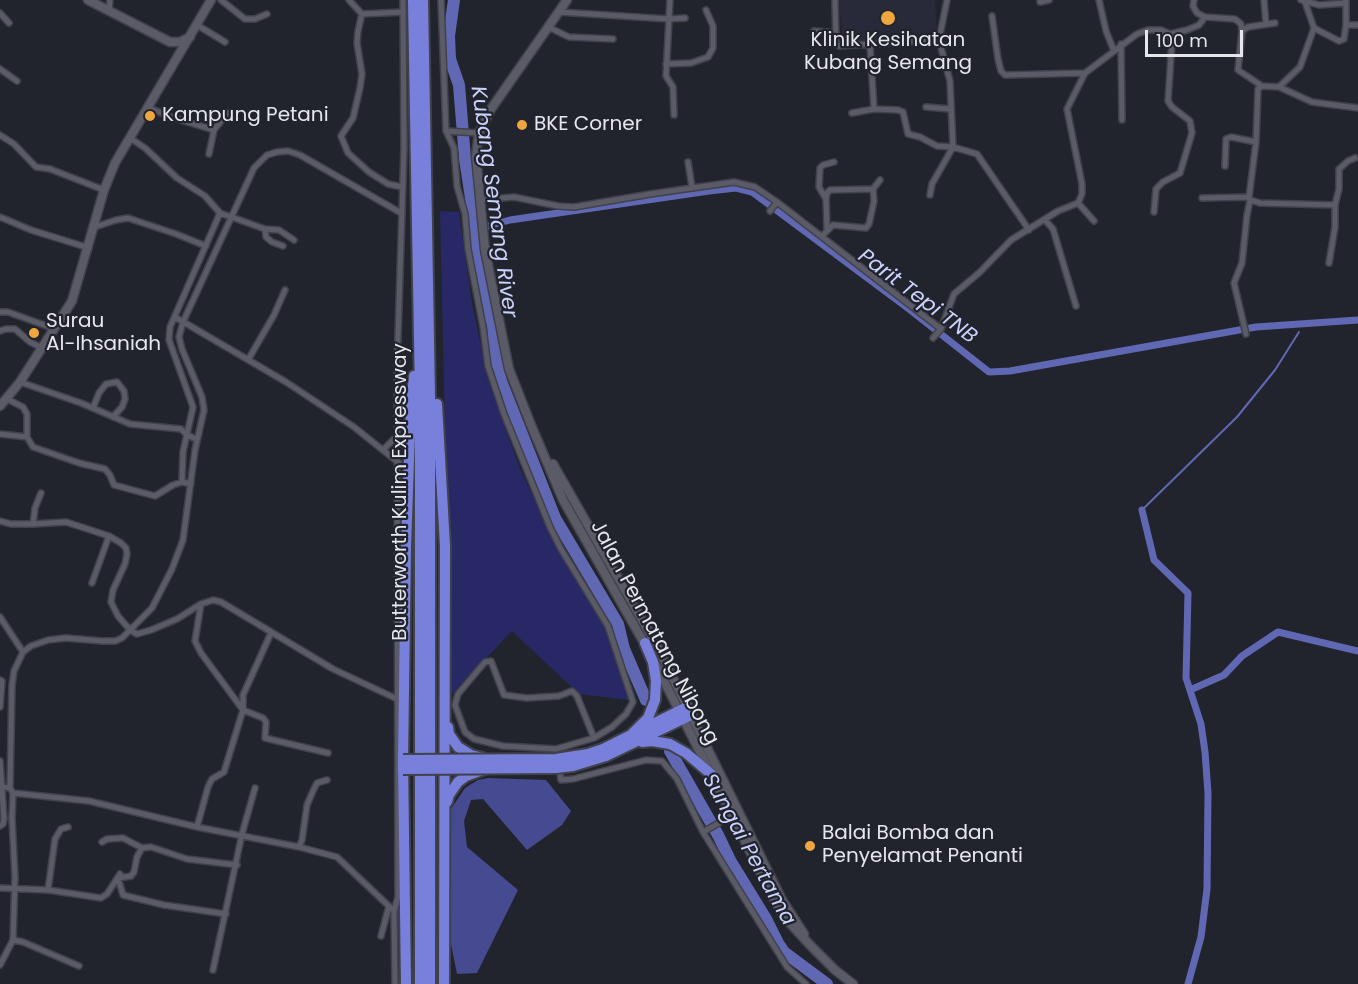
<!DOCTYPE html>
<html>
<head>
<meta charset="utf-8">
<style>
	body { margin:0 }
	#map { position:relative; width:1358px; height:984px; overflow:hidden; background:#22242d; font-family:Poppins,sans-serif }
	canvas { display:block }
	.scale { position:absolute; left:1145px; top:30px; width:98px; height:27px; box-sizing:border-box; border:3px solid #e6e7ed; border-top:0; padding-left:8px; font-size:18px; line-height:21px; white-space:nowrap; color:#e6e7ed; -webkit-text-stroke:4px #22242d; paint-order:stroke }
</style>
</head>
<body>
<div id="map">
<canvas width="1358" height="984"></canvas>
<div class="scale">100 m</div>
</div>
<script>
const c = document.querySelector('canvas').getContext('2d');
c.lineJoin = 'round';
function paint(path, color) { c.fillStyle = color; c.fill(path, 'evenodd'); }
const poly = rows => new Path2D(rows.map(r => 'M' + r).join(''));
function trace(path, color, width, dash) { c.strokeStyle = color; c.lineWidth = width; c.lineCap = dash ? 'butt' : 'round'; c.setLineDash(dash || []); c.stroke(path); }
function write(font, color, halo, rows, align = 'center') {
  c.font = font + ' Poppins,sans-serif'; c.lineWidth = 4.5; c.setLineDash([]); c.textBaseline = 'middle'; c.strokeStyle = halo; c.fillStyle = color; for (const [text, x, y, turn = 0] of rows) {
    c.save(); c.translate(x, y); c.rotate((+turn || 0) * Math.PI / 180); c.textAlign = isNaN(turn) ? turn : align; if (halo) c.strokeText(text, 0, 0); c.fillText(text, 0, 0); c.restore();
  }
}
paint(poly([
	[839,0,935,0,937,36,912,41,843,43]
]), '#282a39');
paint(poly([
	[440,211,459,212,472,303,488,378,519,466,557,549,606,628,629,700,579,694,512,631,451,695]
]), '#272865');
paint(poly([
	[488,778,546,780,571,811,562,825,527,850,483,799,471,800,464,821,467,847,518,890,477,973,457,974,451,944,451,809,465,788,478,780]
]), '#454a91');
trace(poly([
	[1142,510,1237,417,1275,370,1299,332]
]), '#6168b3', 2);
trace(poly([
	[474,230,510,220,709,191,736,188,752,192,909,309,989,372,1010,371,1256,327,1358,320],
	[1142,510,1154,560,1188,593,1186,678,1201,724,1205,752,1208,793,1207,889,1201,937,1188,984],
	[1190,690,1224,675,1242,656,1278,632,1358,651]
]), '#6168b3', 7);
trace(poly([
	[454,0,449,36,450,59,459,85,465,159,471,198,478,264,482,290,493,325,495,355,501,381,555,518,618,624,624,649,646,700],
	[670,751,718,835,731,862,766,919,778,943,784,952,827,984]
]), '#6168b3', 12);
const minor = poly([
	[221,0,245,19,255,19,267,14],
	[349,0,362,14,403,12],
	[441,0,446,131,454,148,457,186,465,214,468,249,483,327,488,366,504,414,550,527,561,549,608,626,633,702,626,714,612,727,594,738,556,749,503,746,474,739,465,732,455,705,458,694,485,662,491,661,504,695,527,698,559,696,572,691,577,696,594,738],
	[670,0,666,76,673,87,674,115],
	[835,0,836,43,839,46,939,40],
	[1099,0,1106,31,1114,51],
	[1194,0,1193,6,1197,13,1205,17,1235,19,1241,24,1242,31,1238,70,1262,86,1279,87,1312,102,1358,108],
	[1264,0,1266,24],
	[1301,0,1319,5,1346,3],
	[1040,2,1049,0],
	[1305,2,1314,28,1339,41,1344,39,1346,25,1346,0],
	[109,11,110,0],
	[559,12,669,19,685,18],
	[0,13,9,23],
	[362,14,358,31,357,43,362,74,360,88,353,118,341,136,348,153,369,172,388,184,402,187],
	[992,16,998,59,1001,71,1005,75,1085,73],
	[197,25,225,42],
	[1346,25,1358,25],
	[548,27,569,37,613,39],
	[814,31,836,33],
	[1242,31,1248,27,1275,23],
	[1121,44,1122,120],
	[870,45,874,109],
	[666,64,691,63,708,57,713,48,713,26,706,10],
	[0,69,17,81],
	[1279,87,1300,67,1314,28],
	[926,107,950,109],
	[149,108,171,117,214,130,227,113],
	[852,113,874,109,898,110,903,112,908,134,920,137,937,146,953,147,977,154,1029,230],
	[446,131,479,133],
	[0,135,14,144,36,167,50,169,104,190],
	[130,138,145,148,177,178,205,196,220,213,170,327,169,340,193,407,183,452,182,482],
	[209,154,214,130],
	[688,162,692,187],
	[1225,166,1226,139,1231,137,1256,142],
	[930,195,932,184,953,147,950,81,939,40,947,0],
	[1202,198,1249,197],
	[826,199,819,187,820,168,823,165,834,162],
	[481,200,514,197,558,206,574,207,650,194,734,182,755,187,777,202,941,329],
	[1250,200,1260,203,1335,205],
	[1078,203,1094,221],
	[770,211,777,202],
	[1154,212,1156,189,1163,182,1180,173,1192,133,1190,121,1172,107,1168,101,1172,41,1170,34],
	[220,213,265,229,266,237,272,242,283,246],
	[0,217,31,230,89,248],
	[1045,220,1053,229,1076,306],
	[95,227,116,220,128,218,176,234,206,246],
	[265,229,279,230,294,240],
	[827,229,826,199,827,193,830,190,873,189],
	[822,236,833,225,866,228,869,224,874,201,873,189,880,180],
	[1329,263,1335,227,1335,205,1339,189,1339,169,1348,161,1355,158],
	[0,312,8,312,55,329],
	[175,317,286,382,354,427,399,463],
	[0,331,6,329,15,329,30,342,42,348],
	[1246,334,1234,283,1242,263,1247,215,1250,200,1249,197,1256,142,1258,89,1262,86],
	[933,338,941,329,954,294,980,272,1011,240,1058,211,1078,203,1082,194,1082,184,1067,109,1085,73,1137,34,1148,30,1161,30,1170,34,1187,30,1199,25,1205,17],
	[248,360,274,315,285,290],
	[20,382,81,403,130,424,181,429,187,435,196,439],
	[7,399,23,407,27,414,27,437],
	[93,408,99,393,106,384,117,382,124,391,125,399,122,407,113,417],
	[0,434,27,437,33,447,79,463,105,469,110,475,114,485,155,496,173,485,182,482,191,484],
	[383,450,397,436],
	[0,521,11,524,33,524,66,522,109,536,121,543,126,548,127,554,125,564,113,590,111,602,118,616,130,630,137,634,151,630,177,619,201,604,213,600,221,602,333,669,397,699],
	[33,524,35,508,41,493],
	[92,583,109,536],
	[201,604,195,641,201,653,243,710,263,718,266,722,265,738,328,753],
	[0,617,23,652],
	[0,680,2,681,0,707],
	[0,761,4,819,3,824,0,826],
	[559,767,561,780,573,779,646,760,662,761,677,779,703,832,787,967,806,984],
	[0,786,10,788,13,793,89,801,197,827,299,847,337,857,394,911],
	[10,788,12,685,14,671,23,652,31,646,48,640,66,638,102,641,115,641,122,638,152,608,172,569,183,540,195,450,204,410,202,397,182,349,179,337,183,322,254,168,267,155,277,152,288,151,300,155,401,213],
	[197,827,208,787,212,779,224,772,243,710,243,695,271,633],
	[703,832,724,820,731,814],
	[102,842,107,839,123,838,142,848,151,847,187,859,237,865],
	[299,847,302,840,307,805,313,791,317,783,327,780],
	[142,848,137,857,134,872,131,876,118,878,123,895,164,905,226,914],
	[0,888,48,890,101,898,107,894,120,874],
	[48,890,55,839,61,829,68,827],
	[381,936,389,906],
	[13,940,23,942,79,966],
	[0,965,13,940,15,877,12,818,13,793],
	[213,970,242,834,255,788],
	[395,984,394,911,398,897,397,368,404,148,403,0]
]);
const secondary = poly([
	[88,0,170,42,180,42,190,37],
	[567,0,491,109,479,133,476,156,485,250,509,369,531,425,563,500,647,648],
	[0,406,20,382,72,301,104,190,115,163,211,0],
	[553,464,658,648,782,900,804,934],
	[656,665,775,901,787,920,810,945,835,970,853,984]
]);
const motorway = poly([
	[413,0,420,395,420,984],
	[423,0,430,395,430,984],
	[437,404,445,546,444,984],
	[448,727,449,734,458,747,471,755,483,758],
	[631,735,648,718,655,700,656,681,653,662,645,643],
	[642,742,652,741,670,744,686,753,712,775],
	[603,749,687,707],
	[606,756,691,715],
	[447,802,449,795,458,782,466,776,485,769],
	[406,984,403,760,406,546,411,405,414,376]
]);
trace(minor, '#404149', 8);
trace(secondary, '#404149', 11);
trace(motorway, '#404149', 14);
trace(minor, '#5a5b66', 5);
trace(secondary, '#5a5b66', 8);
trace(motorway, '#7880db', 10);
const motorwayBridge = poly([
	[403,760,556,759,588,754,603,749],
	[403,769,556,768,573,766,606,756]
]);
trace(motorwayBridge, '#404149', 14, []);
trace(motorwayBridge, '#7880db', 10);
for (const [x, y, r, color] of [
	[888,18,8,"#f0a63f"],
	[150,116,6,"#f0a63f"],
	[522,125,6,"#f0a63f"],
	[34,333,6,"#f0a63f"],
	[810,846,6,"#f0a63f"]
]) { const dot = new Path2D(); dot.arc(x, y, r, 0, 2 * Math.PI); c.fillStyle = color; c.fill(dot); trace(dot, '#22242d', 2); }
write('20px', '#e6e7ed', '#22242d', [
	["Klinik Kesihatan",888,41,"center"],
	["Kubang Semang",888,64,"center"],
	["Kampung Petani",162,116],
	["BKE Corner",534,125],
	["Surau",46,322],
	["Al-Ihsaniah",46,345],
	["Balai Bomba dan",822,834],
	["Penyelamat Penanti",822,857]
], 'left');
write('20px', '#e6e7ed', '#22242d', [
	["Butterworth Kulim Expressway",401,492,-90],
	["Jalan Permatang Nibong",654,633,62]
]);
write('italic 21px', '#cbd2fc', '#22242d', [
	["Kubang Semang River",493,202,82],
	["Parit Tepi TNB",917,297,37],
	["Sungai Pertama",748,850,61]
]);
</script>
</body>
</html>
